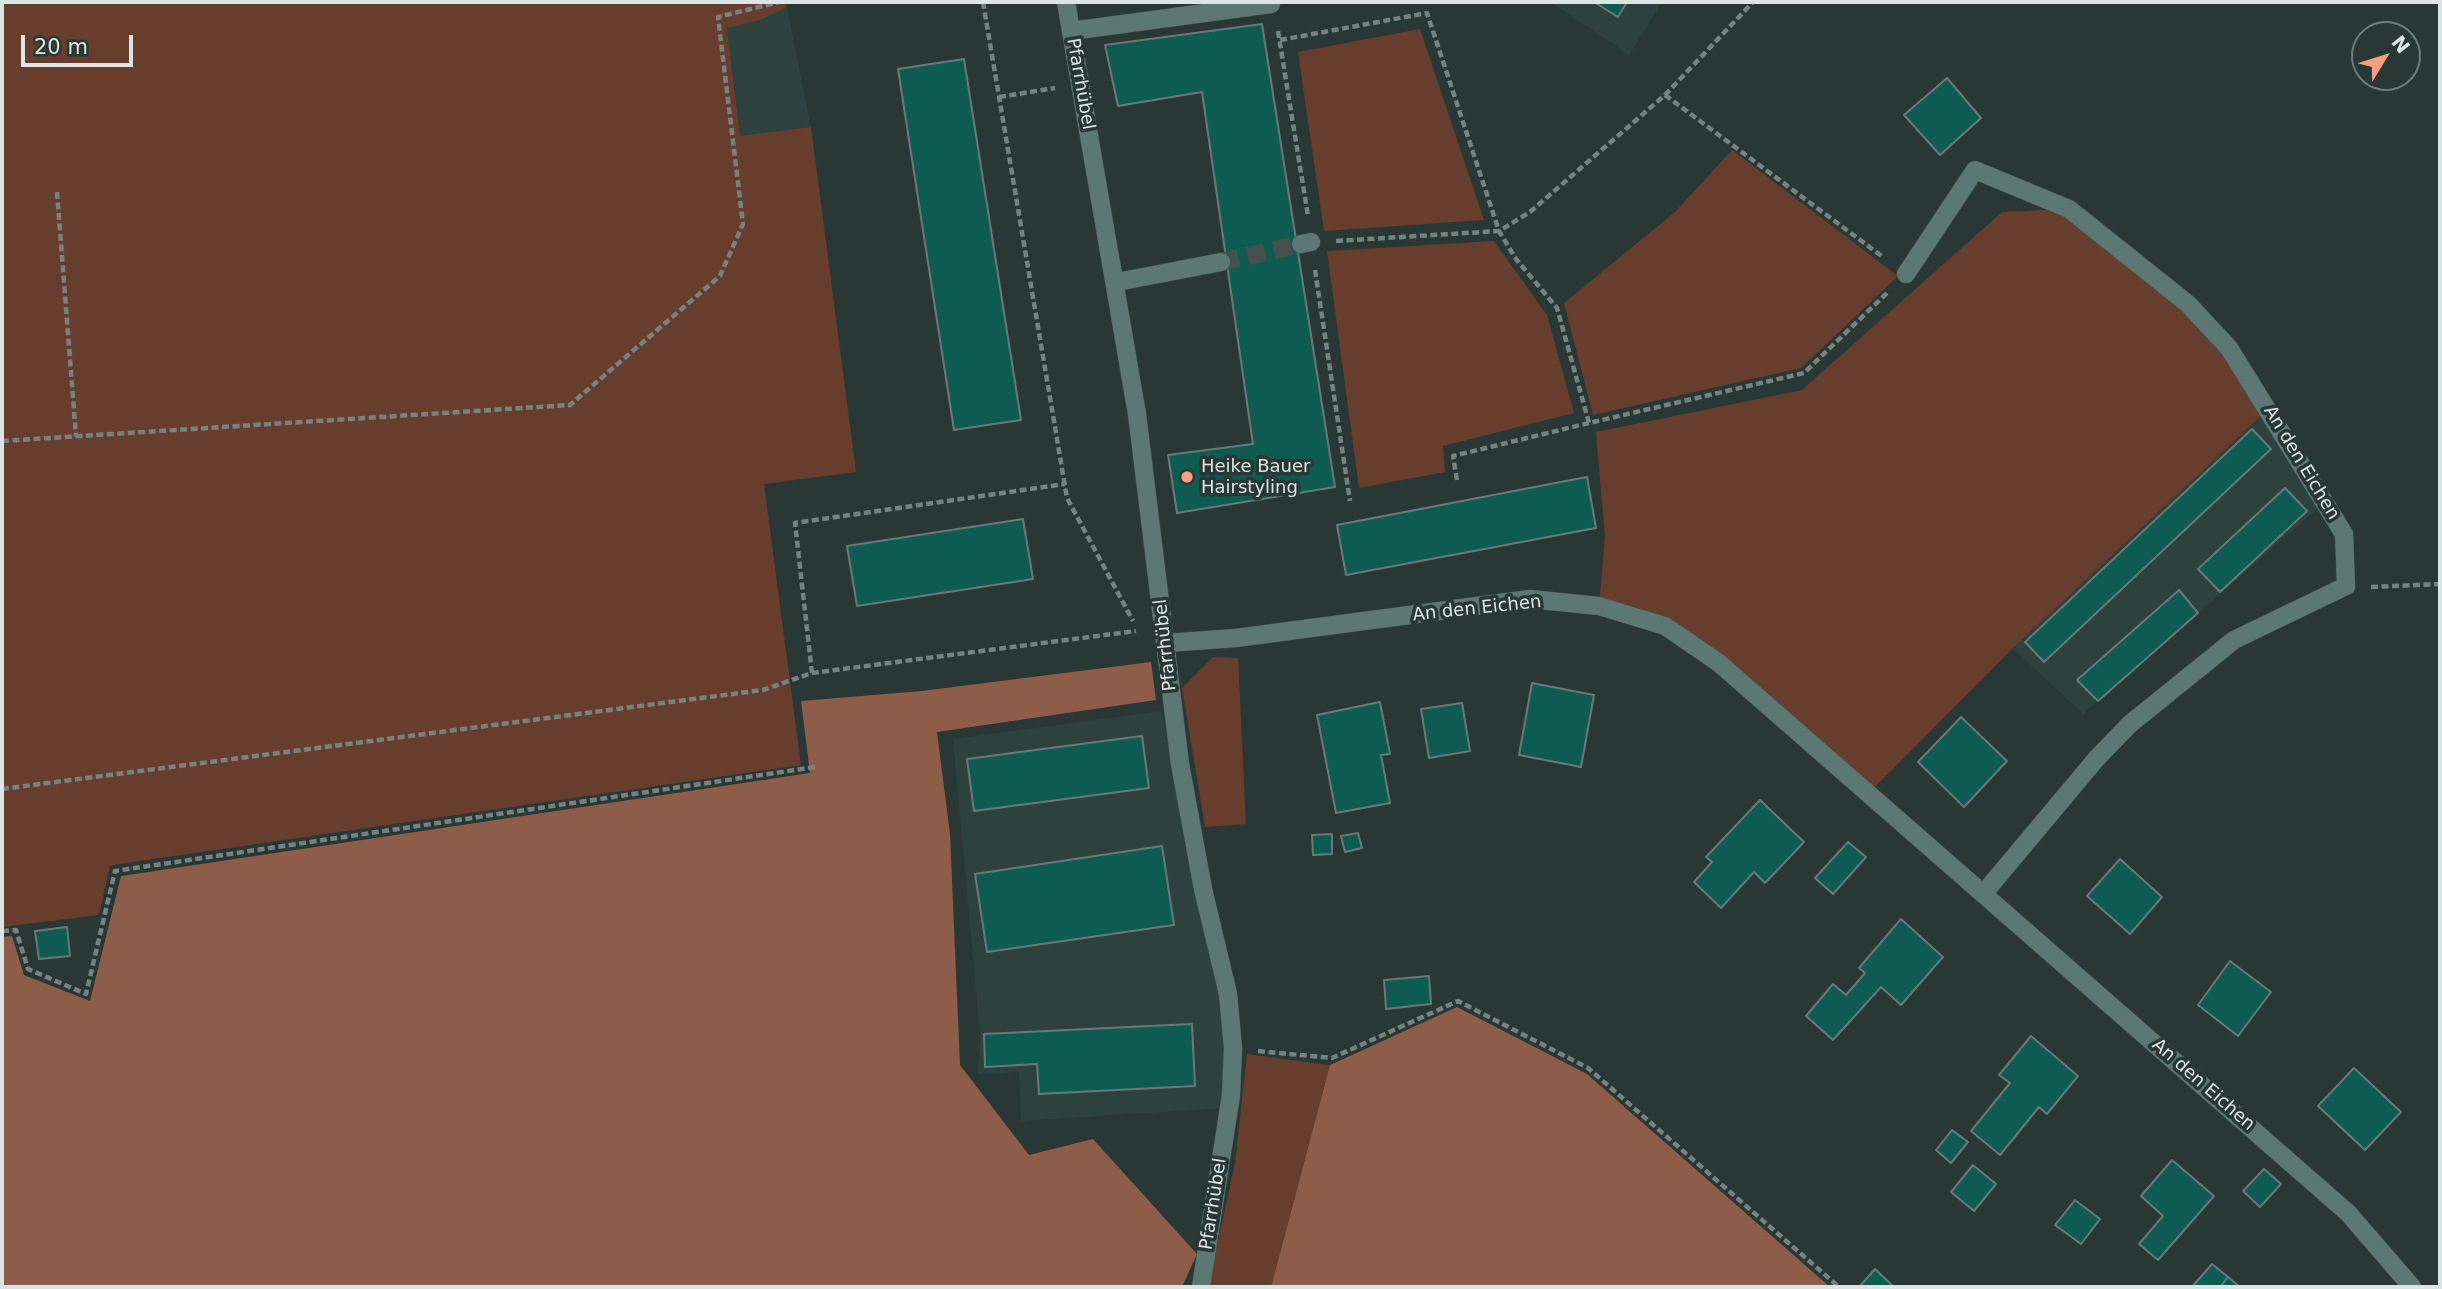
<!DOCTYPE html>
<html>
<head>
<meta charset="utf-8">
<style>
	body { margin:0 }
	#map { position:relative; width:2442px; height:1289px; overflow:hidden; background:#293735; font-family:"DejaVu Sans",sans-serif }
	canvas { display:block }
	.frame { position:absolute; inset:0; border:4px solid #dde5e4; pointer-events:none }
	.north { position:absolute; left:2351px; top:21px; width:70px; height:70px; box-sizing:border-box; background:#293735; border:2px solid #717d7b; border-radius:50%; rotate:52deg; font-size:19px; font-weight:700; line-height:28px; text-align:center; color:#dde5e4 }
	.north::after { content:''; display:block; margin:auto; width:24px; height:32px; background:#f2a080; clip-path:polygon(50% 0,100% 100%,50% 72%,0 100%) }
	.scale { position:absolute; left:21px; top:35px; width:112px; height:32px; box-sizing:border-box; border:4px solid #dde5e4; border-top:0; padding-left:9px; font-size:21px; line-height:24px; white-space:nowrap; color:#dde5e4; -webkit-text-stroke:5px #293735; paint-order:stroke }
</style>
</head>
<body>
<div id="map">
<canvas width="2442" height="1289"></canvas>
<div class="frame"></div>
<div class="north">N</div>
<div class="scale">20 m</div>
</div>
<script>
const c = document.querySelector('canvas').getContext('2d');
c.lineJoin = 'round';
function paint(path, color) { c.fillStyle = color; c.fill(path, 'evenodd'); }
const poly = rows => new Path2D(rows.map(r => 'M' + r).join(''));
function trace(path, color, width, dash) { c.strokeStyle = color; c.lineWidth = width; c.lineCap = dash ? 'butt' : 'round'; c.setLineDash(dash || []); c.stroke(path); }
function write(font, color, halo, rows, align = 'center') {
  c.font = font + ' "DejaVu Sans",sans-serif'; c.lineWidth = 7; c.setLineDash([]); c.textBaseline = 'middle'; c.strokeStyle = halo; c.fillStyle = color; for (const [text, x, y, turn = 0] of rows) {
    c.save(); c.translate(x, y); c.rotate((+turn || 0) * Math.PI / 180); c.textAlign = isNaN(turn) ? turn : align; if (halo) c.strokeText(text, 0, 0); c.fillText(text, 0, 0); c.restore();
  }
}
paint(poly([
	[1550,2,1662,2,1629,55],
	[787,7,811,127,740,137,727,28],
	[2262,415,2322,505,2083,714,2013,648],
	[1161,711,1216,940,1224,994,1225,1108,1021,1121,1019,1072,978,1074,980,1034,953,739]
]), '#2d423e');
paint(poly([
	[2,2,785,2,787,7,759,20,727,28,740,136,811,127,856,472,764,484,801,765,119,864,110,866,99,915,2,927],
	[1420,29,1484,220,1324,231,1298,52],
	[1732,150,1898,276,1801,368,1593,415,1564,303,1675,212],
	[2069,209,2229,348,2262,415,2013,648,1867,795,1665,626,1599,606,1605,536,1596,432,1802,390,2002,212],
	[1494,241,1547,315,1574,413,1443,446,1445,472,1359,488,1327,251],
	[1213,657,1238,658,1246,824,1205,827,1182,688],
	[1247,1054,1330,1065,1271,1287,1208,1287,1235,1163]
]), '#673e2e');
paint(poly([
	[1151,662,1156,700,937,732,950,834,960,1065,1029,1155,1093,1139,1197,1254,1182,1287,2,1287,2,937,12,936,24,975,90,1001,121,876,810,773,801,701,922,691],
	[1457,1007,1587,1074,1830,1287,1271,1287,1330,1065]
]), '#8e5d4a');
const building = poly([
	[1594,2,1627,2,1618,17,1594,2],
	[1262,24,1335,487,1177,513,1168,455,1253,444,1202,92,1118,106,1105,45,1262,24],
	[964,59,1021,420,954,430,898,69,964,59],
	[1947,78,1981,118,1940,155,1904,115,1947,78],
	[2252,429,2271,449,2044,662,2025,642,2252,429],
	[1587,477,1596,528,1346,575,1337,525,1587,477],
	[2285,488,2307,511,2220,592,2198,569,2285,488],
	[1023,519,1033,579,857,606,847,546,1023,519],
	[2179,590,2198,613,2098,701,2077,680,2179,590],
	[1532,683,1594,695,1581,767,1519,755,1532,683],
	[1380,702,1390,754,1381,755,1390,803,1336,813,1317,715,1380,702],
	[1462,703,1470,751,1429,758,1421,709,1462,703],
	[1961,717,2007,761,1964,807,1918,762,1961,717],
	[1142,736,1149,788,974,811,967,759,1142,736],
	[1760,800,1804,842,1765,883,1754,872,1721,908,1694,882,1712,862,1706,857,1760,800],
	[1358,833,1362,848,1345,852,1341,836,1358,833],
	[1332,834,1332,854,1313,855,1312,835,1332,834],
	[1848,842,1866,857,1833,894,1815,878,1848,842],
	[1162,846,1174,925,987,952,975,874,1162,846],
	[2120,859,2162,897,2130,934,2087,896,2120,859],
	[1901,919,1943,957,1901,1005,1881,987,1833,1040,1806,1016,1833,984,1846,995,1865,973,1859,968,1901,919],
	[67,927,70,956,39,959,35,931,67,927],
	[2230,961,2271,992,2238,1036,2198,1005,2230,961],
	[1429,976,1431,1004,1386,1009,1384,980,1429,976],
	[1192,1024,1195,1086,1039,1094,1037,1064,985,1067,984,1034,1192,1024],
	[2031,1036,2078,1076,2047,1114,2039,1107,2000,1155,1971,1131,2010,1083,1999,1075,2031,1036],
	[2354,1068,2401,1112,2365,1150,2318,1106,2354,1068],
	[1952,1130,1968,1142,1951,1163,1936,1150,1952,1130],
	[2172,1160,2214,1196,2158,1260,2139,1244,2163,1216,2141,1196,2172,1160],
	[1973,1165,1996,1184,1974,1211,1951,1192,1973,1165],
	[2264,1169,2281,1184,2260,1207,2243,1191,2264,1169],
	[2075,1200,2100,1219,2081,1244,2055,1225,2075,1200],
	[2212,1264,2228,1277,2220,1287,2192,1287,2212,1264],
	[1875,1269,1894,1287,1860,1286,1875,1269],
	[2228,1277,2240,1287,2220,1287,2228,1277]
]);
paint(building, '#0e5b52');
trace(building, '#6a7977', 2);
trace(poly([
	[1221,262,1301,244]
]), '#44514f', 18, [18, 9]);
const minor = poly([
	[1066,2,1137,414,1180,764,1203,889,1228,994,1233,1048,1231,1095,1201,1287],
	[1071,31,1271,4],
	[1301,244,1311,242],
	[1906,274,1975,170,2069,209,2188,304,2229,348,2344,534,2346,586,2234,640,2130,724,2097,758,1984,893],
	[1117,282,1221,262],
	[1166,643,1236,638,1530,599,1599,606,1665,626,1719,663,2348,1213,2412,1287]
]);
trace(minor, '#465351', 19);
trace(poly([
	[983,2,1067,498,1133,621],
	[1278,31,1308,216],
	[1280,40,1427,13,1499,231,1516,259,1557,308,1589,423,1804,373,1888,292],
	[1665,95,1883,257],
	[999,97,1055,88],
	[57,192,76,436],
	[1336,241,1499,231,1530,212,1665,95,1753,2],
	[1315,270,1350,501],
	[2,441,570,405,720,276,743,224,718,17,779,2],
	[1457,480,1453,456,1589,423],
	[2371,587,2440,584],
	[812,673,795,523,1065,484],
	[2,789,763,690,812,673,1136,631],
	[2,931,16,930,28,969,86,994,115,871,815,767],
	[1258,1051,1332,1058,1458,1001,1588,1068,1839,1287]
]), '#768280', 4.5, [7, 3.5]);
trace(minor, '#5d7873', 18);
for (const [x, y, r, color] of [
	[1187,477,7,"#f2a080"]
]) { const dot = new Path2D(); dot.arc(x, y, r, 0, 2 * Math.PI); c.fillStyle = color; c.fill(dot); trace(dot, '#293735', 2.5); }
write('18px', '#dde5e4', '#293735', [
	["Pfarrhübel",1080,84,80],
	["An den Eichen",2301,463,59],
	["An den Eichen",1477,609,-6],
	["Pfarrhübel",1166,645,-96],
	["An den Eichen",2203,1085,41],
	["Pfarrhübel",1214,1204,-81]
]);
write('18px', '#dde5e4', '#293735', [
	["Heike Bauer",1201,467],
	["Hairstyling",1201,488]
], 'left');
</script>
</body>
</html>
